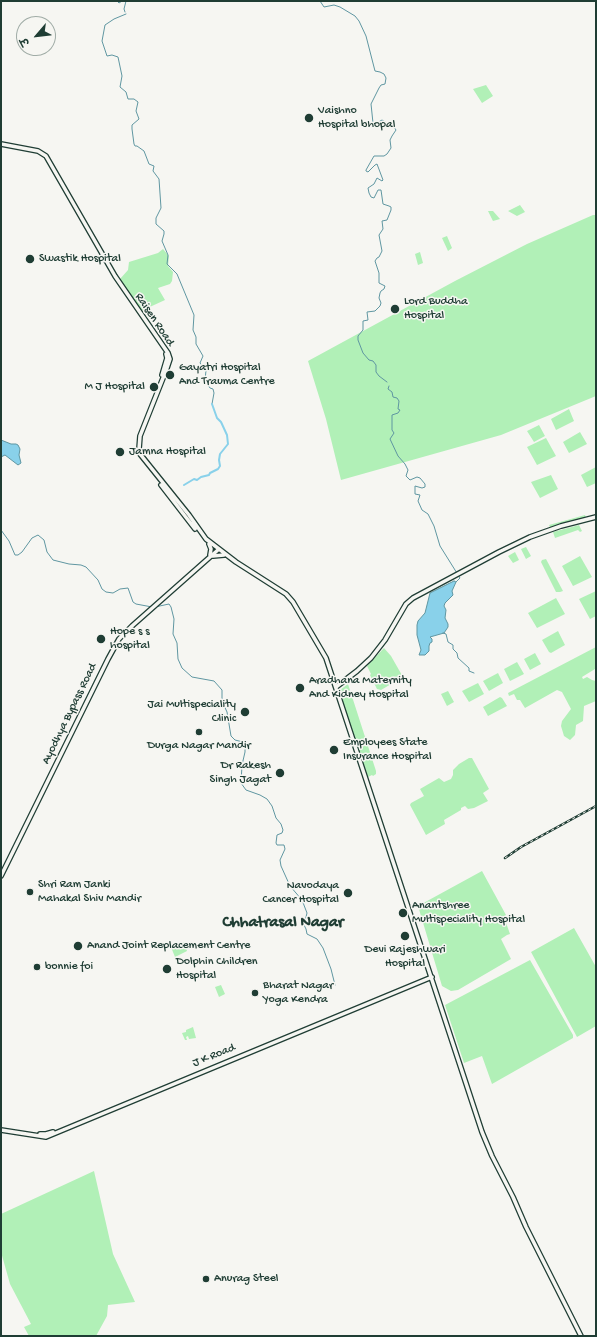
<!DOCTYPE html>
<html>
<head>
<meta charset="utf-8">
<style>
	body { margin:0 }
	#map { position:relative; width:597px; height:1337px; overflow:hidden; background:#f6f6f2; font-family:"Gochi Hand","Playpen Sans Deva",sans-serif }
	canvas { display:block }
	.frame { position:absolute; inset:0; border:2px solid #1f3d34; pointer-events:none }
	.north { position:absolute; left:16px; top:16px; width:40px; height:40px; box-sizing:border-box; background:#f6f6f2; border:1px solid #a0aca6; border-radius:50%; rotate:242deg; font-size:11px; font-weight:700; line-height:16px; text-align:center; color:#1f3d34 }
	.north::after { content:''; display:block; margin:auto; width:14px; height:18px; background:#1f3d34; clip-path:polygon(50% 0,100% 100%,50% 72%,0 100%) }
</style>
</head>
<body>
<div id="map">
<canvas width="597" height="1337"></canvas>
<div class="frame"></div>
<div class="north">उ</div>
</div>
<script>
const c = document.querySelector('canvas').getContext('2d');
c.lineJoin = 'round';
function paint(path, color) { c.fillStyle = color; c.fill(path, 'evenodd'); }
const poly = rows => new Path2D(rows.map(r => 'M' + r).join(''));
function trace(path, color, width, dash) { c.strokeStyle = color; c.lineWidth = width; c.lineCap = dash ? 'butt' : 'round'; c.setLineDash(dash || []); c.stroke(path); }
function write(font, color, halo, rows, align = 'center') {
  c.font = font + ' "Gochi Hand",sans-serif'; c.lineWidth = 3; c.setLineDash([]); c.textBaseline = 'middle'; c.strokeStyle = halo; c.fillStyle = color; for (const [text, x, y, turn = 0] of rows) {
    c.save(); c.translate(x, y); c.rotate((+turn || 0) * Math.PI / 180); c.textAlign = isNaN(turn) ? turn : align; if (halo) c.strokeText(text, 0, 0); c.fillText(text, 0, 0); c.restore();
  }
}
paint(poly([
	[486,85,493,96,482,103,473,89],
	[520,205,525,212,517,216,508,211],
	[488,211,493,211,500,219,493,221],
	[593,215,596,215,596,396,501,435,341,480,326,419,308,361,455,281,527,244],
	[447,236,452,248,448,251,442,238],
	[163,249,169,256,168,266,173,272,172,281,170,284,158,288,165,300,141,311,120,279,128,270,129,262,158,253],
	[420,252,423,263,418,265,415,254],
	[569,409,574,421,556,430,551,419],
	[539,425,545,436,534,442,527,431],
	[580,432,587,444,569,453,563,442],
	[546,438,556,456,537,465,527,447],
	[596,467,596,483,587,487,581,475],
	[551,475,558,489,540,498,531,482],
	[585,515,586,518,551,529,549,525],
	[579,525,582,531,580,532,578,530,555,538,553,532],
	[526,547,531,556,526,559,521,549],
	[515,552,519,560,513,563,508,556],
	[580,556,592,577,573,586,562,566],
	[546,559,563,591,560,592,556,592,541,562,542,560],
	[596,591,596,616,590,619,579,599],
	[556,598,565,614,537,628,528,613],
	[558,631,565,645,551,653,549,652,542,640],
	[596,647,595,669,582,677,583,679,587,677,592,680,596,681,596,701,584,706,583,721,576,725,575,735,570,740,564,736,561,726,562,721,571,709,562,692,557,690,525,708,520,700,517,700,514,694,509,696,508,693],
	[384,648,391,656,403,677,381,690,377,689,370,675,371,674,367,666],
	[535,653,541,664,530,670,524,659],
	[517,662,524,674,510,681,504,669],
	[498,673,503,683,489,691,483,681],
	[478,683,484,694,469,702,462,691],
	[348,684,376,771,376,774,373,776,372,775,368,777,340,694,340,690],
	[448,691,454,702,447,706,441,694],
	[500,697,502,698,507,706,488,716,483,707],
	[469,758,472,758,489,789,483,793,488,801,474,808,468,809,465,806,461,808,461,810,444,820,445,824,426,835,410,805,411,803,424,796,420,789,439,778,444,782,451,779,453,775,453,770,459,764],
	[482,871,506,915,504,917,510,934,507,935,501,939,511,959,458,990,451,991,442,986,418,906],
	[574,928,596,967,596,1026,577,1037,531,952],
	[184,942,187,951,175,957,171,947],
	[530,960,573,1035,573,1038,492,1084,482,1056,464,1063,445,1005],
	[221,985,225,994,219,997,215,987],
	[193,1027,196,1038,189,1039,188,1036,186,1037,187,1040,185,1040,182,1033,186,1032,186,1030],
	[94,1171,113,1254,135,1302,108,1305,107,1316,96,1336,29,1336,24,1327,31,1324,10,1284,1,1252,1,1214]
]), '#b1f0b7');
const water = poly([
	[1,440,11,444,16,444,18,445,20,449,19,455,21,463,18,465,5,455,1,457,1,440],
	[454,581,456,582,452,591,453,595,445,603,444,606,446,610,445,618,448,624,448,627,444,633,430,637,432,639,432,642,430,643,429,646,429,651,425,655,419,655,421,650,417,635,417,625,418,621,425,613,430,593,454,581]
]);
paint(water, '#89d1ea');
trace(water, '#5f96a1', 1);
trace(poly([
	[117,1,119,3,122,1],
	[320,1,324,7,334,5,340,7,355,16,359,21,366,36,375,71,380,72,384,74,386,78,385,84,381,85,379,88,371,104,373,123,375,124,382,120,394,127,396,130,392,136,390,140,391,148,387,154,384,156,374,156,366,170,366,171,368,172,375,165,377,164,383,180,382,181,377,178,374,184,368,188,369,193,371,197,374,198,378,190,381,190,383,204,389,206,391,207,391,210,387,220,382,221,383,229,379,235,382,251,379,257,377,258,375,261,379,273,379,283,385,286,384,289,381,291,380,293,379,298,381,303,380,306,375,311,367,312,368,320,363,321,363,330,358,336,358,340,363,353,369,360,373,361,376,365,376,372,379,376,387,382],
	[125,12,124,9,126,1],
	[126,14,114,19,105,25,102,41,107,56,112,55,118,57,122,76,120,87,126,92,128,99,134,99,138,102,136,111,139,119,132,125,132,129,134,144,135,146,137,146,144,151,149,164,154,166,153,171,159,179,161,208,156,218,156,224,164,231,164,234,162,241,168,255,167,264,177,274,194,315,193,330,196,337,196,344,203,356,200,363,206,370,205,381,210,388,213,389,214,393,212,404],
	[389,386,388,389,392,392,393,397,397,398,399,401,398,409,400,410,398,413,392,415,392,430,394,433,390,439,398,456,405,464,408,470,406,476,410,480,417,477,420,478,425,484,425,487,422,488,415,486,415,494,420,495,418,501,422,510,428,514,434,526,440,546,460,578,456,582],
	[1,530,9,541,15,555,18,555,22,552,32,538,38,535,44,540,47,552,53,560,69,564,81,565,86,567,98,580,102,589,106,592,113,593,120,589,128,588,133,602,136,604,152,607],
	[155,607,169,604,171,607,174,619,173,634,177,643,178,659,182,668,192,677,214,681,222,690,222,701,227,712,231,736,235,740,243,742,245,745,245,752,242,765,241,783,246,790,260,795,267,799,272,806,276,818,281,824,283,830,282,833,277,835,276,843,277,845,284,845,285,849,280,860,281,866,290,886,302,900,307,913,304,925,306,929,307,934,317,939,323,948,331,969,335,985],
	[443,633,446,634,448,642,453,645,453,649,457,653,458,658,469,668,469,671,474,673]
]), '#5f96a1', 1);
trace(poly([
	[184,485,194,479,197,480,201,477,209,475,210,473,218,469,220,466,219,460,220,454,228,444,227,435,221,422,217,418,212,404]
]), '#89d1ea', 2);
const major = poly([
	[1,144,38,151,46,156,115,276,168,353,170,359,167,368,140,436,139,449,140,454,189,515,206,539,236,562,286,594,293,602,326,658,482,1132,492,1156,513,1197,526,1227,581,1336],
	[162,375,167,358,166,354],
	[161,485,195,529],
	[209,544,211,549,210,555],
	[213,556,224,555],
	[336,687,357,671,371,658,385,640,406,604,413,598,499,552,530,537,561,526,596,517],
	[1,876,108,659,119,639,132,626,219,549],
	[1,1130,46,1137,432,977],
	[40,1134,46,1134,53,1132]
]);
trace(major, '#1f3d34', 6);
trace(major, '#f6f6f2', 3.5);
const rail = poly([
	[505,858,521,847,596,806]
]);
trace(rail, '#1f3d34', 2.5);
trace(rail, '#f6f6f2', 1, [3]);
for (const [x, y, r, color] of [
	[309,118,5,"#1f3d34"],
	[30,259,5,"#1f3d34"],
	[395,309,5,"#1f3d34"],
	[170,375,5,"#1f3d34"],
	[154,387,5,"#1f3d34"],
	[120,452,5,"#1f3d34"],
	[101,639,5,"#1f3d34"],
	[300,688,5,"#1f3d34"],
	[245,712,5,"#1f3d34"],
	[199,732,4,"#1f3d34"],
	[334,750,5,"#1f3d34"],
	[280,773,5,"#1f3d34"],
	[30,892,4,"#1f3d34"],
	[348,893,5,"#1f3d34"],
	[403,913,5,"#1f3d34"],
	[405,936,5,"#1f3d34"],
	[78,946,5,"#1f3d34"],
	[37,967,4,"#1f3d34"],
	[167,969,5,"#1f3d34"],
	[255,993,4,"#1f3d34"],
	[206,1279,4,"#1f3d34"]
]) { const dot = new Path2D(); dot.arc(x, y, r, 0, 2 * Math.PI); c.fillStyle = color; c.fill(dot); trace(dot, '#f6f6f2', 1.5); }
write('12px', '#1f3d34', '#f6f6f2', [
	["Vaishno",318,111],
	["Hospital bhopal",318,125],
	["Swastik Hospital",39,259],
	["Lord Buddha",404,302],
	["Hospital",404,316],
	["Gayatri Hospital",179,368],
	["And Trauma Centre",179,382],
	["M J Hospital",145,387,"right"],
	["Jamna Hospital",129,452],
	["Hope s s",110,632],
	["hospital",110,646],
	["Aradhana Maternity",309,681],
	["And Kidney Hospital",309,695],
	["Jai Multispeciality",236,705,"right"],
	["Clinic",236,719,"right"],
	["Employees State",343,743],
	["Insurance Hospital",343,757],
	["Durga Nagar Mandir",199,746,"center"],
	["Dr Rakesh",271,766,"right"],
	["Singh Jagat",271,780,"right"],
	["Shri Ram Janki",38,885],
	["Mahakal Shiv Mandir",38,899],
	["Navodaya",339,886,"right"],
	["Cancer Hospital",339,900,"right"],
	["Anantshree",412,906],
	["Multispeciality Hospital",412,920],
	["Anand Joint Replacement Centre",87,946],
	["Devi Rajeshwari",405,950,"center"],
	["Hospital",405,964,"center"],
	["Dolphin Children",176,962],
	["Hospital",176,976],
	["bonnie foi",45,967],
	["Bharat Nagar",263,986],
	["Yoga Kendra",263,1000],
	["Anurag Steel",214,1279]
], 'left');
write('12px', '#1f3d34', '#f6f6f2', [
	["Raisen Road",154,320,56],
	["Ayodhya Bypass Road",70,714,-64],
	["J K Road",214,1056,-22]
]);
write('bold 16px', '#1f3d34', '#f6f6f2', [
	["Chhatrasal Nagar",283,924]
]);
</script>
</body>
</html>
